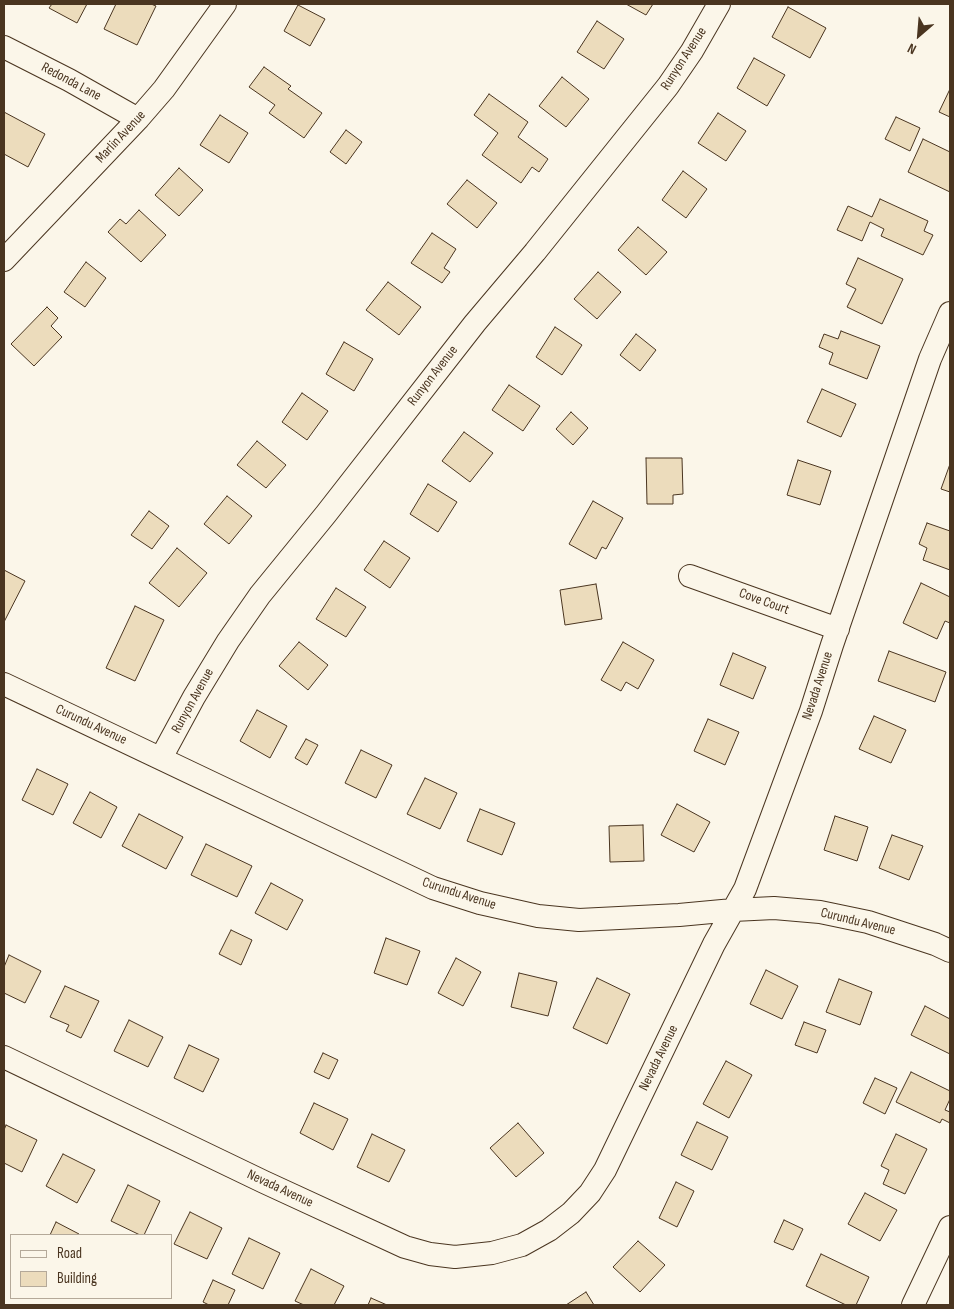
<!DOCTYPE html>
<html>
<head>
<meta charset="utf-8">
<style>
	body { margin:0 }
	#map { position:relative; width:954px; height:1309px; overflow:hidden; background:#fbf6e9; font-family:"Sofia Sans Condensed",sans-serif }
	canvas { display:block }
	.frame { position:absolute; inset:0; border:5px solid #4a3520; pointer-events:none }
	.legend { position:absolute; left:10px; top:1234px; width:162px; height:65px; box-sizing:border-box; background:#fbf6e9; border:1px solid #b4a999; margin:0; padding:6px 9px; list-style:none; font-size:15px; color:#4a3520 }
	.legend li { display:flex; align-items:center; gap:10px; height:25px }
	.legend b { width:25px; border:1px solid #b4a999 }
	.north { position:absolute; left:894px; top:10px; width:50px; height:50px; -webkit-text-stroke:4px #fbf6e9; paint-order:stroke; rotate:207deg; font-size:14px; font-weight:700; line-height:20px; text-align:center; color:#4a3520 }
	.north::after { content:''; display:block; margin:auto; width:18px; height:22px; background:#4a3520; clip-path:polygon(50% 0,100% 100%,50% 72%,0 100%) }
</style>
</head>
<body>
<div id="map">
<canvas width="954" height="1309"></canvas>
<div class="frame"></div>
<ul class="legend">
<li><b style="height:6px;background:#fbf6e9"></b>Road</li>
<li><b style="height:14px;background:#ecdcbc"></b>Building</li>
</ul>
<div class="north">N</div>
</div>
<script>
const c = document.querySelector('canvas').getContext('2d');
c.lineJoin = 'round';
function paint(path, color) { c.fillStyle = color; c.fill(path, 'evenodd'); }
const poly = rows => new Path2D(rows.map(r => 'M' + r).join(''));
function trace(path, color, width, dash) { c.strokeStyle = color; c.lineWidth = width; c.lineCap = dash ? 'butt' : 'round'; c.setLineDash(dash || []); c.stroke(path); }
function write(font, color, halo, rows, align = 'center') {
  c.font = font + ' "Sofia Sans Condensed",sans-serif'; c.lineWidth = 4; c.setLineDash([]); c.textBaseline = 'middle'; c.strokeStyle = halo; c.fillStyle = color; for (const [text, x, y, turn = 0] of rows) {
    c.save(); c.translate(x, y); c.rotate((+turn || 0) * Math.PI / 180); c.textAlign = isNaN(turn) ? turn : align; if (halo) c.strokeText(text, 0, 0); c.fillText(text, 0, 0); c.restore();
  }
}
const building = poly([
	[52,4,87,4,77,23,49,8,52,4],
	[116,4,151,4,156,6,137,45,104,29,116,4],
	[626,4,653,4,646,15,626,4],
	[298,5,325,19,310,46,284,31,298,5],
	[788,7,826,28,810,58,772,37,788,7],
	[597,21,624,39,604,69,577,52,597,21],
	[754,58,785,75,767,106,737,88,754,58],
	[264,67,291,86,288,89,322,113,304,138,269,113,275,105,249,87,264,67],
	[562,77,589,99,566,127,539,106,562,77],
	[950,89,950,117,939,112,950,89],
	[489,94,528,122,518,137,548,159,539,172,532,167,521,183,482,155,498,133,474,115,489,94],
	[4,112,45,134,28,167,4,154,4,112],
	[718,113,746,131,726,161,698,143,718,113],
	[220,115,248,133,229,163,200,145,220,115],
	[896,117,920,128,910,151,885,139,896,117],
	[346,130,362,142,346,164,330,152,346,130],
	[923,139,950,152,950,192,908,172,923,139],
	[179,168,203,190,179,216,155,195,179,168],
	[683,171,707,189,686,218,662,200,683,171],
	[467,180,497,203,477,228,447,204,467,180],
	[880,199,928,221,924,231,933,235,923,255,881,236,884,229,870,222,862,241,837,230,848,206,872,217,880,199],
	[139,210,166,235,141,262,108,232,120,219,126,224,139,210],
	[638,227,667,252,646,275,618,250,638,227],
	[432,233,456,249,444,268,450,272,442,283,411,263,432,233],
	[858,258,903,279,882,324,847,307,856,289,846,284,858,258],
	[86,262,106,278,85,307,64,292,86,262],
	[598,272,621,292,597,319,574,299,598,272],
	[388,282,421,307,399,335,366,310,388,282],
	[47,307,58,318,51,326,62,337,34,366,11,344,47,307],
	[555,327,582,345,562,375,536,357,555,327],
	[841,331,880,346,867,379,829,364,833,353,819,347,824,334,838,339,841,331],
	[636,334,656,350,640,371,620,355,636,334],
	[344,342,373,359,354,391,326,374,344,342],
	[509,385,540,406,523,431,492,410,509,385],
	[822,389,856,404,841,437,807,422,822,389],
	[302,393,328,411,307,440,282,422,302,393],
	[571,412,588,428,573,445,556,429,571,412],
	[464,432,493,453,470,482,442,461,464,432],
	[257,441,286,465,266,488,237,465,257,441],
	[646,458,682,458,683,494,673,495,673,504,647,504,646,458],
	[798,460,831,471,820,505,787,495,798,460],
	[950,464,950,492,941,489,950,464],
	[428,484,457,502,438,532,410,514,428,484],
	[227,496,252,516,229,544,204,524,227,496],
	[593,501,623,518,606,549,602,547,596,559,569,544,593,501],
	[149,511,169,526,152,549,131,535,149,511],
	[927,523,950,531,950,570,923,560,927,548,919,544,927,523],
	[384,541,410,558,390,588,364,570,384,541],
	[177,548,207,573,179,607,149,583,177,548],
	[4,570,25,581,4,622,4,570],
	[921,583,950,597,950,623,945,621,937,639,903,623,921,583],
	[596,584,602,619,565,625,560,590,596,584],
	[336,588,366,607,346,637,316,619,336,588],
	[135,606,164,620,135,681,106,668,135,606],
	[299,642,328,665,308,690,279,666,299,642],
	[623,642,654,660,638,689,626,682,621,691,601,680,623,642],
	[889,651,946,672,935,702,878,681,889,651],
	[733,653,766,667,753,699,720,685,733,653],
	[257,710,287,726,270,758,240,741,257,710],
	[874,716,906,730,891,763,859,749,874,716],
	[708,719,739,732,725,765,694,751,708,719],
	[306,739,318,745,307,765,295,758,306,739],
	[361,750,392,765,376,798,345,783,361,750],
	[37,769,68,784,53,815,22,800,37,769],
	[425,778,457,793,440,829,407,814,425,778],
	[90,792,117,807,101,838,73,823,90,792],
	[677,804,710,822,694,852,661,835,677,804],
	[480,809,515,823,502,855,467,841,480,809],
	[139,814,183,837,166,869,122,846,139,814],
	[835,816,868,827,857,861,824,850,835,816],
	[643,825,644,861,610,862,609,826,643,825],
	[892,835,923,846,909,880,879,868,892,835],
	[206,844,252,866,237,897,191,875,206,844],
	[271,883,303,900,287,930,255,913,271,883],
	[231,930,252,940,241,965,219,954,231,930],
	[386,938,420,951,407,985,374,973,386,938],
	[9,955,41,971,25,1003,4,993,4,967,9,955],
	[456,958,481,972,463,1006,438,993,456,958],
	[766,970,798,986,782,1019,750,1004,766,970],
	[519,973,557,982,548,1016,511,1007,519,973],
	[597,978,630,994,607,1044,573,1028,597,978],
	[839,979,872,992,860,1025,826,1012,839,979],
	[65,986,99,1001,81,1038,66,1031,69,1025,50,1017,65,986],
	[925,1006,950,1019,950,1054,911,1035,925,1006],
	[129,1020,163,1037,148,1067,114,1051,129,1020],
	[804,1022,826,1030,817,1053,795,1045,804,1022],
	[189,1045,219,1059,203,1092,174,1078,189,1045],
	[323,1053,338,1060,329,1079,314,1072,323,1053],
	[726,1061,752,1075,729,1118,703,1104,726,1061],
	[911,1072,950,1091,950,1099,945,1110,950,1112,950,1123,942,1119,940,1123,896,1102,911,1072],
	[875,1078,897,1088,885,1114,863,1103,875,1078],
	[314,1103,348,1119,333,1150,300,1133,314,1103],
	[697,1122,728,1137,712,1170,681,1155,697,1122],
	[518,1123,544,1153,516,1177,490,1148,518,1123],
	[6,1125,37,1140,22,1172,4,1163,4,1130,6,1125],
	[372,1134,405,1150,389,1182,357,1167,372,1134],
	[896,1134,927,1149,905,1194,883,1184,889,1170,881,1166,896,1134],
	[63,1154,95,1170,77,1203,46,1186,63,1154],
	[676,1182,694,1191,677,1227,659,1218,676,1182],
	[128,1185,160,1201,144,1235,140,1235,111,1221,128,1185],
	[865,1193,897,1210,880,1241,848,1224,865,1193],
	[190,1212,222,1228,207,1259,174,1244,190,1212],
	[784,1220,803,1229,793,1250,774,1242,784,1220],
	[56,1222,79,1234,78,1235,50,1235,56,1222],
	[249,1238,280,1253,263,1289,232,1274,249,1238],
	[638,1241,665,1265,640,1292,613,1267,638,1241],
	[821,1254,869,1277,856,1305,846,1305,806,1286,821,1254],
	[311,1269,344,1286,334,1305,304,1305,295,1301,311,1269],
	[213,1280,235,1290,228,1305,209,1305,203,1302,213,1280],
	[586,1292,594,1305,566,1305,586,1292],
	[371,1298,387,1305,368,1305,371,1298]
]);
paint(building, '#ecdcbc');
trace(building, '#4a3520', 1);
const minor = poly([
	[4,47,69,80,138,119],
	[4,260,138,119,164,89,225,4],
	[690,576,838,629],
	[4,684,433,888,480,903,538,916,579,920,679,915,733,910,774,908,820,912,868,922,935,944,950,951],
	[161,758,194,697,228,641,260,595,326,514,475,323,535,252,668,86,692,51,719,4],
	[4,1057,264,1182,405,1247,430,1254,455,1257,492,1253,522,1245,549,1230,571,1213,590,1193,605,1170,714,944,745,889,811,711,832,645,930,359,950,313],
	[913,1305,950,1227]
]);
trace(minor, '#4a3520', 24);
trace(minor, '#fbf6e9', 22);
write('14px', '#4a3520', '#fbf6e9', [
	["Runyon Avenue",684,59,-57],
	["Redonda Lane",71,82,28],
	["Marlin Avenue",121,137,-47],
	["Runyon Avenue",433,376,-52],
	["Cove Court",764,602,20],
	["Nevada Avenue",818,686,-72],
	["Runyon Avenue",193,701,-61],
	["Curundu Avenue",91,725,25],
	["Curundu Avenue",459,894,18],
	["Curundu Avenue",858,922,14],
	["Nevada Avenue",659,1058,-64],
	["Nevada Avenue",280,1189,25]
]);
</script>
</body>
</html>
